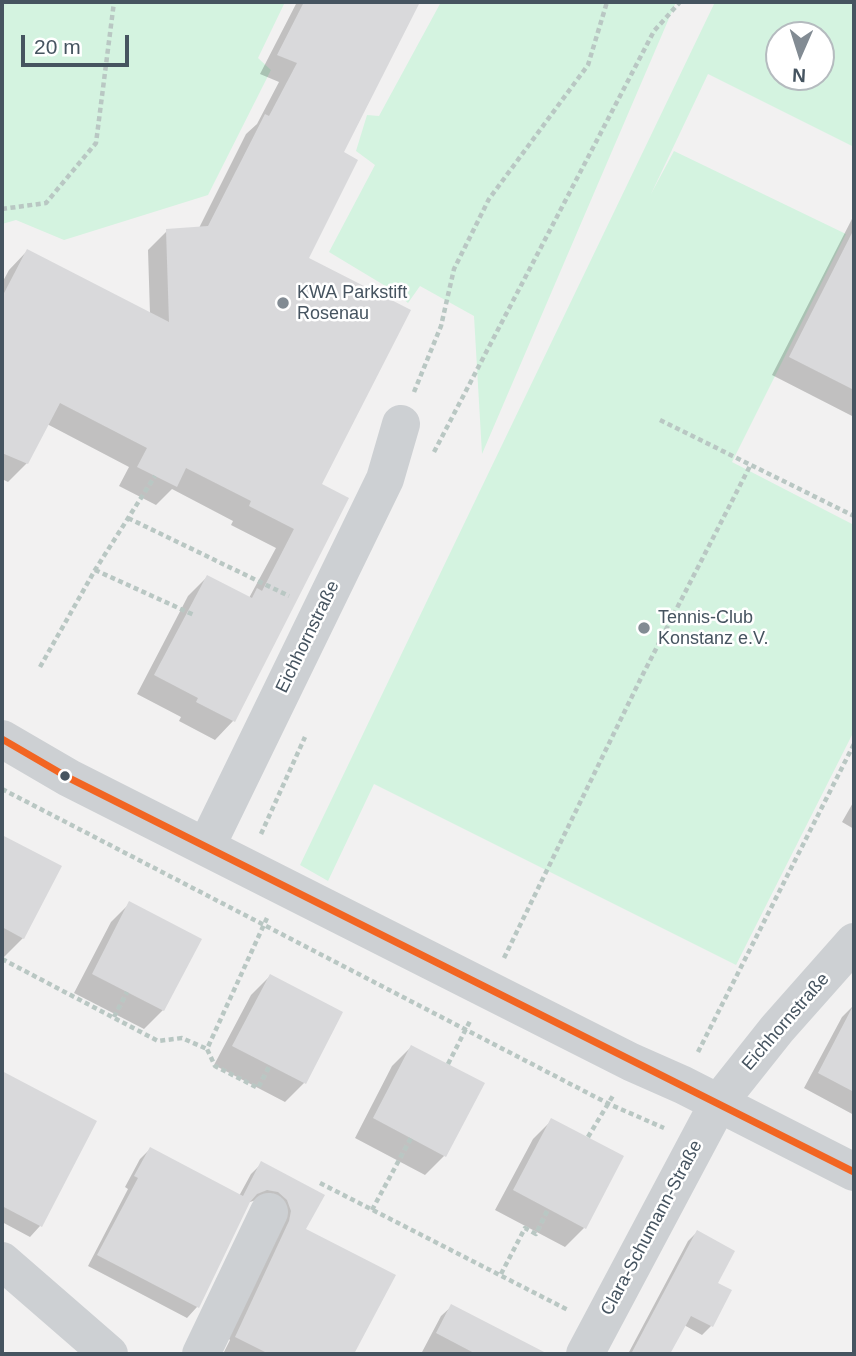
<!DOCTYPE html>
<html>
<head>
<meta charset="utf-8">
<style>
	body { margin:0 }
	#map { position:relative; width:856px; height:1356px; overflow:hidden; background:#f2f1f1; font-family:Arial,sans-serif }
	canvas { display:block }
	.frame { position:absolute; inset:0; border:4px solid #465460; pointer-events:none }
	.north { position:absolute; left:765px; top:21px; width:70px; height:70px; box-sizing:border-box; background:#fff; border:2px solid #b5bbbf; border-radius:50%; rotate:183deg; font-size:19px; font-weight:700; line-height:28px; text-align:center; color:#465460 }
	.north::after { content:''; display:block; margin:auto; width:24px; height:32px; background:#828b93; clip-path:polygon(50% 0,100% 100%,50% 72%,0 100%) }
	.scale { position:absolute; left:21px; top:35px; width:108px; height:32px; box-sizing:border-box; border:4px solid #465460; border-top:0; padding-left:9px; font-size:21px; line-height:24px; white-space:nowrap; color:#465460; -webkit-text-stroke:5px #fff; paint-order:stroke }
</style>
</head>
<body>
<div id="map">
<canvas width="856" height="1356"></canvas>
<div class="frame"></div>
<div class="north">N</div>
<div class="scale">20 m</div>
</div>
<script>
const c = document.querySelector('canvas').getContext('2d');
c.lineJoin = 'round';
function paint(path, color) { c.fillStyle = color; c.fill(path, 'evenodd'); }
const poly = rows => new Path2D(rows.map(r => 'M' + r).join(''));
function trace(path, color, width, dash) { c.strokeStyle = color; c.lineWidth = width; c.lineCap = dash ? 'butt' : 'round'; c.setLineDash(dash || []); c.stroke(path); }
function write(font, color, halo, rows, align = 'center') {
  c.font = font + ' Arial,sans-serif'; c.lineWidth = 5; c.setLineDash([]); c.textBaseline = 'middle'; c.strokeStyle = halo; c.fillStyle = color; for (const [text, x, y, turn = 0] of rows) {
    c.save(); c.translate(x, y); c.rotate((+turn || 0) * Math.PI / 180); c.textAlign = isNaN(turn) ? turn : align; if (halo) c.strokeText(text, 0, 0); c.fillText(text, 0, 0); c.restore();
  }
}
paint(poly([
	[2,2,285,2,258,58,271,70,208,195,64,240,16,220,2,224],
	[441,2,676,2,482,454,474,316,420,286,408,303,397,293,329,252,375,165,356,151,367,115,379,116],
	[715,2,854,2,854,147,708,74,651,194,674,151,846,234,732,462,854,525,854,731,736,965,374,784,328,881,300,865],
	[821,35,821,77,779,77,779,35]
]), '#d4f3e0');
paint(poly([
	[297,2,419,2,342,152,307,258,319,485,346,499,233,721,215,740,179,721,181,717,137,694,188,596,207,577,249,598,276,548,231,525,233,521,172,489,156,505,119,486,129,467,47,424,27,463,8,482,2,479,2,283,9,270,27,251,150,314,148,250,167,231,199,228,246,134,257,124,279,82,260,74],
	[854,215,854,417,772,375],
	[854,801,854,829,842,822],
	[2,837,60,867,23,938,4,957,2,956],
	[130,903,163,1010,144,1029,74,993,111,922],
	[270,976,341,1012,304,1083,285,1102,214,1065,251,995],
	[854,1005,854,1115,804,1088,842,1017],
	[411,1047,444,1156,425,1175,355,1138,392,1066],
	[2,1073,95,1121,40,1226,30,1237,2,1222],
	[552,1120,584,1228,565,1247,495,1210,533,1139],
	[150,1149,239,1196,251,1174,261,1164,322,1195,304,1230,394,1276,353,1354,223,1354,230,1340,229,1339,256,1200,247,1203,197,1307,187,1318,88,1266,128,1189,125,1187,140,1159],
	[697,1232,715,1283,730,1291,711,1326,702,1335,684,1325,668,1354,628,1354,688,1241],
	[452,1306,545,1354,421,1354,441,1316]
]), '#0003');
paint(poly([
	[304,2,420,2,344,152,358,160,309,258,411,310,322,484,349,498,235,722,196,702,198,698,154,675,207,575,252,598,257,588,262,591,294,529,249,506,251,501,186,468,177,487,137,467,147,448,60,403,28,464,2,453,2,297,27,249,169,322,166,229,208,226,265,114,269,116,297,63,277,55],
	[854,229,854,390,789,357],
	[2,835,62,866,24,939,2,927],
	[129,901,202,939,164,1011,92,974],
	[270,974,343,1012,306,1084,232,1046],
	[854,1004,854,1092,818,1073],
	[411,1045,485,1083,446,1157,373,1118],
	[2,1071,97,1121,42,1227,2,1206],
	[551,1118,624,1156,586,1229,513,1190],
	[150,1147,243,1196,261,1161,325,1195,306,1229,396,1275,354,1354,269,1354,235,1337,289,1221,291,1211,287,1200,278,1192,267,1190,257,1194,250,1202,199,1308,97,1255,138,1178,134,1176],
	[697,1230,735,1251,718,1283,732,1290,713,1327,691,1316,670,1354,631,1354],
	[451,1304,548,1354,476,1354,436,1333]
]), '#d9d9db');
trace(poly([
	[2,209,46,203,96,143,114,2],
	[414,392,441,326,454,269,489,199,588,65,607,2],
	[660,420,854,516],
	[434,452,654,31,680,2],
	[128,518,289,596],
	[95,570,194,615],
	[40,667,95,570,155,476],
	[2,789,609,1104,664,1128],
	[261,834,305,737],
	[267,918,207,1049,215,1066,258,1088,270,1065],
	[504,958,640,680,751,464],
	[2,959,158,1041,182,1038,207,1049],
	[114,1017,127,992],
	[698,1052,854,744],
	[448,1064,470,1021],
	[588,1137,614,1094],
	[320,1183,568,1310],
	[372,1210,411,1138],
	[501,1274,525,1228,536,1234,548,1209]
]), '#b9c7c3', 4.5, [5, 3.5]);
trace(poly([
	[2,739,69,778,631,1062,683,1085,854,1172],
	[206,847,385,479,401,424],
	[2,1261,109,1354],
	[201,1354,269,1212],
	[585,1354,719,1102,777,1029,854,942]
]), '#cdd0d3', 38);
trace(poly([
	[2,739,69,778,854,1172]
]), '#f26522', 7);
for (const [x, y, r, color] of [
	[283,303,7,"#828b93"],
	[644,628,7,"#828b93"],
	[65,776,6,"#465460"]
]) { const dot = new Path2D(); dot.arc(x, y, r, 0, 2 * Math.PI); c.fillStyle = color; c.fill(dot); trace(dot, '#fff', 2.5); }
write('18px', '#465460', '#fff', [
	["KWA Parkstift",297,293],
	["Rosenau",297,314],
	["Tennis-Club",658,618],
	["Konstanz e.V.",658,639]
], 'left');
write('18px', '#465460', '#fff', [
	["Eichhornstraße",308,637,-64],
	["Eichhornstraße",786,1022,-49],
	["Clara-Schumann-Straße",652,1228,-62]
]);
</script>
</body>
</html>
